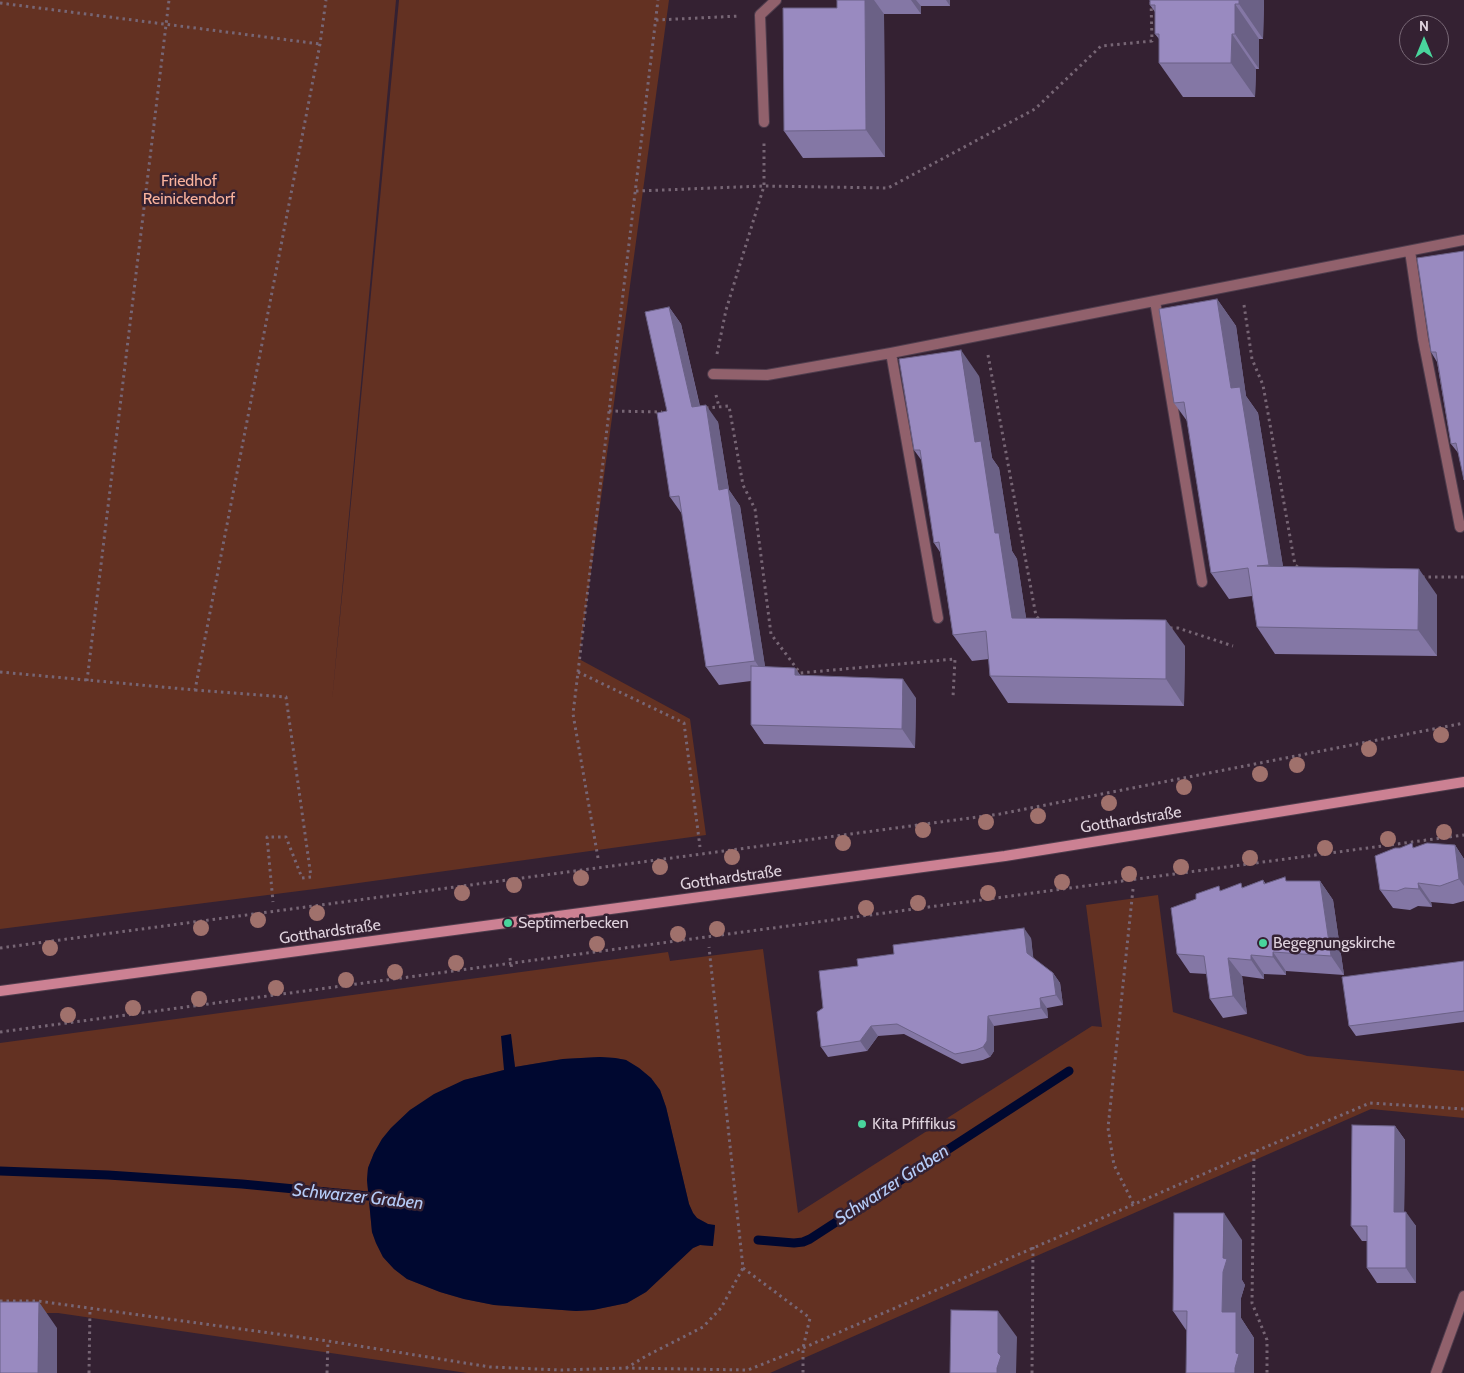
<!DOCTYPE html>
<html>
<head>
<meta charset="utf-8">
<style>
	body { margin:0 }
	#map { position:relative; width:1464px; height:1373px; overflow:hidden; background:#342132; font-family:Cabin,sans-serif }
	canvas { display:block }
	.north { position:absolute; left:1399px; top:15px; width:50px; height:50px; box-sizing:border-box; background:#342132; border:1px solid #786876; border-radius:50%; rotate:0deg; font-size:14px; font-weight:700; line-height:20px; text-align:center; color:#dfd2dd }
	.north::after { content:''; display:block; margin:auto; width:18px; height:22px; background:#49d49c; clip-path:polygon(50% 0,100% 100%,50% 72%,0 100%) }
</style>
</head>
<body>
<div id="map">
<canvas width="1464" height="1373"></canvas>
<div class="north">N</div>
</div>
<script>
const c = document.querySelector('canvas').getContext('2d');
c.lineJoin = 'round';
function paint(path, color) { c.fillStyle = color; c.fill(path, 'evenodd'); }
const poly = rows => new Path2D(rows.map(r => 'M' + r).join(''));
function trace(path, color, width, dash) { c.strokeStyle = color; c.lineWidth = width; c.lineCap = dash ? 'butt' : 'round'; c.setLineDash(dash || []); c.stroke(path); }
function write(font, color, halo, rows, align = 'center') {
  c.font = font + ' Cabin,sans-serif'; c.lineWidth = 5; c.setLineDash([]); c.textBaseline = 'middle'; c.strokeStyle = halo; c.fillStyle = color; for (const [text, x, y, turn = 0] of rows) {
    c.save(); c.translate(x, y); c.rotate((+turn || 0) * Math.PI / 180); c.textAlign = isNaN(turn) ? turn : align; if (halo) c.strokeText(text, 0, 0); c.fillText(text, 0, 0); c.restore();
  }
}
paint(poly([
	[0,0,396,0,332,701,399,0,669,0,579,659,690,719,706,835,315,889,0,929],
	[1158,895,1173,1012,1307,1056,1464,1071,1464,1118,1371,1109,770,1373,467,1373,58,1313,0,1313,0,1043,668,952,670,961,763,949,798,1213,1092,1026,1102,1027,1086,905],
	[510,1034,515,1067,563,1059,600,1057,615,1058,626,1060,639,1068,651,1078,660,1090,666,1107,689,1204,693,1213,697,1218,708,1224,715,1226,714,1236,712,1246,700,1245,693,1248,646,1292,627,1303,593,1310,576,1311,494,1305,464,1299,440,1292,407,1279,394,1269,383,1257,376,1243,372,1232,367,1180,368,1168,374,1153,382,1139,391,1128,410,1110,464,1080,504,1070]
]), '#633122');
paint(poly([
	[511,1034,515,1067,563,1059,600,1057,615,1058,626,1060,639,1068,651,1078,660,1090,666,1107,689,1204,693,1213,697,1218,708,1224,715,1225,713,1246,700,1245,693,1248,646,1292,627,1303,593,1310,576,1311,494,1305,464,1299,440,1292,407,1279,394,1269,383,1257,376,1243,372,1232,367,1180,368,1168,374,1153,382,1139,391,1128,410,1110,434,1094,464,1080,504,1070,501,1036]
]), '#000830');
trace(poly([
	[0,1171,108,1175,242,1184,379,1197],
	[758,1240,794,1243,803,1242,810,1239,1069,1071]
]), '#000830', 9);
const lane = poly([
	[764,122,760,15,776,0],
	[1410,251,1423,339,1460,527],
	[1155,301,1202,582],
	[891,353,938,618],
	[713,374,767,375,891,353,1464,240]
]);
const street = poly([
	[1436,1373,1464,1296]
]);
const secondary = poly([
	[0,991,1005,856,1464,782]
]);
trace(lane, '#4f3d4d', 12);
trace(street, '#4f3d4d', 12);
trace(secondary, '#4f3d4d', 12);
trace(poly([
	[0,3,320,44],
	[656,20,740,16],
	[636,191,764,186,888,188,1035,109,1101,46,1152,41,1151,0],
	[1244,305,1252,359,1263,385,1295,565,1299,568],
	[717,354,726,310,764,186,764,142],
	[988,355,1036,616,1040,620],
	[716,395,719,407],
	[706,408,729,406,743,485,755,509,771,634,800,673,955,659,953,697],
	[609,411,662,412],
	[1422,577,1464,577],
	[1170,628,1178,628,1233,646],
	[0,672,195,690,320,44,326,0],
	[578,672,684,723,700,847],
	[87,681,169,0],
	[195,690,286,697,311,877,302,878,286,837,267,837,273,902],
	[598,858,573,714,658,0],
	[1133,889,1108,1128,1114,1165,1134,1205],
	[0,948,1000,814,1464,723],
	[510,958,512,970],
	[0,1032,1464,835],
	[1254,1152,1252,1303,1267,1340,1267,1373],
	[743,1268,810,1318,803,1348,803,1373],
	[0,1301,38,1301,328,1341,490,1367,561,1370,626,1368,748,1370,803,1348,1254,1152,1370,1103,1464,1109],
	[626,1368,648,1355,703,1327,721,1308,743,1268,709,947],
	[89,1373,90,1309],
	[327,1373,328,1341],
	[1032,1373,1033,1247]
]), '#776675', 3, [2.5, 4]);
trace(lane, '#91616c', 10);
trace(street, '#91616c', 10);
trace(secondary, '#cc8193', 10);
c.fillStyle = '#a0716c';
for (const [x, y] of [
	[1441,735],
	[1369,749],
	[1297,765],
	[1260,774],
	[1184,787],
	[1109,803],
	[1038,816],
	[986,822],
	[923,830],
	[1444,832],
	[1388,839],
	[843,843],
	[1325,848],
	[732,857],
	[1250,858],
	[660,867],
	[1181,867],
	[1129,874],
	[581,878],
	[1062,882],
	[514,885],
	[462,893],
	[988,893],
	[918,903],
	[866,908],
	[317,913],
	[258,920],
	[201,928],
	[717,929],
	[678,934],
	[597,944],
	[50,948],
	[456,963],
	[395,972],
	[346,980],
	[276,988],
	[199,999],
	[133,1008],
	[68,1015]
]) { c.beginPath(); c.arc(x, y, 8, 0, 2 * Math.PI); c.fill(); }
paint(poly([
	[837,0,950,0,950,6,921,6,921,14,884,14,885,157,803,158,784,131,837,8],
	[1150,0,1264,0,1263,39,1259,39,1259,69,1256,69,1255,97,1183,97,1159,63,1159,39,1155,34,1155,12,1150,5],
	[1417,258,1459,454,1451,444,1437,362,1431,352],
	[1217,299,1236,326,1246,396,1258,413,1283,567,1437,595,1437,656,1275,654,1257,627,1252,596,1229,599,1211,573,1187,421,1174,403],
	[669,307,681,324,700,406,718,422,729,490,740,506,765,667,795,668,801,676,916,698,915,748,764,744,751,725,751,681,719,685,706,667,682,514,670,497,667,411],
	[979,376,992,458,999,468,1012,551,1017,559,1026,618,1185,646,1184,706,1008,703,990,676,989,659,972,661,953,635,940,552,934,543,922,461,914,450],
	[1455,845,1464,859,1464,901,1453,904,1431,902,1432,907,1418,906,1410,910,1393,908,1380,890,1400,848],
	[1263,880,1266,884,1288,881,1320,881,1333,900,1344,975,1286,971,1286,975,1264,974,1264,979,1242,976,1247,1014,1223,1018,1210,999,1207,974,1190,973,1177,954,1196,899,1222,890,1244,887],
	[1031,938,1033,958,1053,973,1060,983,1063,1005,1047,1008,1048,1018,994,1026,994,1051,990,1057,983,1060,962,1064,904,1034,878,1036,867,1051,828,1057,821,1047,823,1008,858,966],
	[1464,961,1464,1022,1356,1036,1349,1026],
	[1395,1126,1405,1140,1404,1212,1416,1226,1416,1283,1377,1283,1367,1268,1367,1241,1362,1241,1351,1226],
	[1242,1240,1242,1280,1245,1285,1241,1298,1241,1318,1254,1338,1186,1330,1173,1311]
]), '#8477a5');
paint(poly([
	[865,0,874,0,884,14,885,157,866,130],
	[911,0,916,0,921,6,921,14],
	[946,0,950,0,950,6],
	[1239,0,1264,0,1263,39,1239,4],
	[1235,4,1259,39,1259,69,1235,34],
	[1232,34,1256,69,1255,97,1231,63],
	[1217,299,1236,326,1246,396,1258,413,1287,591,1269,565,1231,388],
	[669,307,681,324,704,425,692,407],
	[961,350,979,376,992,458,999,468,1012,551,1017,559,1030,644,1012,618,975,442],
	[706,405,718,422,729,490,740,506,767,679,755,661,719,490],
	[1419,569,1437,595,1437,656,1418,630],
	[1166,620,1185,646,1184,706,1166,679],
	[795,668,808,687,795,675],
	[903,679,916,698,915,748,902,729],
	[1455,845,1464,859,1464,886,1459,879],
	[1320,881,1333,900,1344,975,1331,956],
	[1418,883,1431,902,1432,907,1419,889],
	[1024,928,1031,938,1034,963,1027,953],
	[1273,952,1286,971,1286,975,1273,957],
	[1251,955,1264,974,1264,979,1251,960],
	[1228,958,1242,976,1247,1014,1233,996],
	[1053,973,1060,983,1063,1005,1056,995],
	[1040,998,1047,1008,1048,1018,1041,1008],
	[988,1016,994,1026,994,1051,990,1057,983,1047],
	[871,1026,878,1036,867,1051,860,1041],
	[1395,1126,1405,1140,1404,1226,1394,1212],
	[1406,1212,1416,1226,1416,1283,1406,1268],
	[1224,1213,1242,1240,1242,1280,1245,1285,1241,1298,1241,1318,1254,1338,1254,1373,1235,1373,1222,1312],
	[39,1302,57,1328,57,1373,38,1373],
	[998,1311,1017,1337,1016,1373,997,1373]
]), '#6b6186');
const building = poly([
	[837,0,865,0,866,130,784,131,783,8,837,8,837,0],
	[1150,0,1239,0,1239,4,1235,4,1235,34,1232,34,1231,63,1159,63,1159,34,1155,34,1155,5,1150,5,1150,0],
	[1464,251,1464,480,1456,443,1451,444,1436,352,1431,352,1417,258,1464,251],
	[1217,299,1231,388,1240,387,1269,565,1257,566,1419,569,1418,630,1257,627,1248,568,1211,573,1184,402,1174,403,1159,309,1217,299],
	[669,307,692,407,706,405,719,490,728,488,755,661,706,667,679,496,670,497,657,413,667,411,645,312,669,307],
	[961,350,975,442,981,441,995,533,999,533,1012,618,1166,620,1166,679,990,676,986,631,953,635,939,542,934,543,920,450,914,450,899,359,961,350],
	[751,666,795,668,795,675,903,679,902,729,751,725,751,666],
	[1412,843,1413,848,1427,843,1455,845,1459,879,1440,886,1418,883,1419,889,1405,888,1397,891,1380,890,1375,856,1395,848,1400,848,1412,843],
	[1285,877,1286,881,1320,881,1331,956,1273,952,1273,957,1251,955,1251,960,1228,958,1233,996,1210,999,1204,956,1177,954,1171,908,1196,899,1196,894,1219,886,1220,891,1241,883,1242,888,1263,880,1264,884,1285,877],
	[1024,928,1027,953,1053,973,1056,995,1040,998,1041,1008,988,1016,987,1041,983,1047,976,1050,955,1054,897,1024,871,1026,860,1041,821,1047,817,1012,823,1008,819,971,858,966,857,959,894,954,893,945,1024,928],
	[1464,961,1464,1011,1349,1026,1342,977,1464,961],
	[1352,1125,1395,1126,1394,1212,1406,1212,1406,1268,1367,1268,1367,1226,1351,1226,1352,1125],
	[1174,1213,1224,1213,1223,1258,1227,1259,1223,1272,1222,1312,1236,1312,1236,1353,1239,1354,1235,1368,1235,1373,1186,1373,1187,1311,1173,1311,1174,1213],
	[0,1302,39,1302,38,1373,0,1373,0,1302],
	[951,1310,998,1311,998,1353,1001,1356,997,1368,997,1373,950,1373,951,1310]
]);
paint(building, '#998ac0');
trace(building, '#6b6186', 1);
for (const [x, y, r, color] of [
	[508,923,5,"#49d49c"],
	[1263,943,5,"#49d49c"],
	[862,1124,5,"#49d49c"]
]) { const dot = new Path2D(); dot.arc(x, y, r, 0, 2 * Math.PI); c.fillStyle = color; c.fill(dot); trace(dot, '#342132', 2); }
write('16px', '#f9b29c', '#342132', [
	["Friedhof",189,181],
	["Reinickendorf",189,199]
]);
write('16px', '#dfd2dd', '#342132', [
	["Gotthardstraße",1131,820,-9],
	["Gotthardstraße",731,878,-8],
	["Gotthardstraße",330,932,-8]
]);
write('16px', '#dfd2dd', '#342132', [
	["Septimerbecken",518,923],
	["Begegnungskirche",1273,943],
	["Kita Pfiffikus",872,1124]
], 'left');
write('italic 18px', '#b5cbf7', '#342132', [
	["Schwarzer Graben",892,1185,-33],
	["Schwarzer Graben",358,1197,6]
]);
</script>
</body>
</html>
